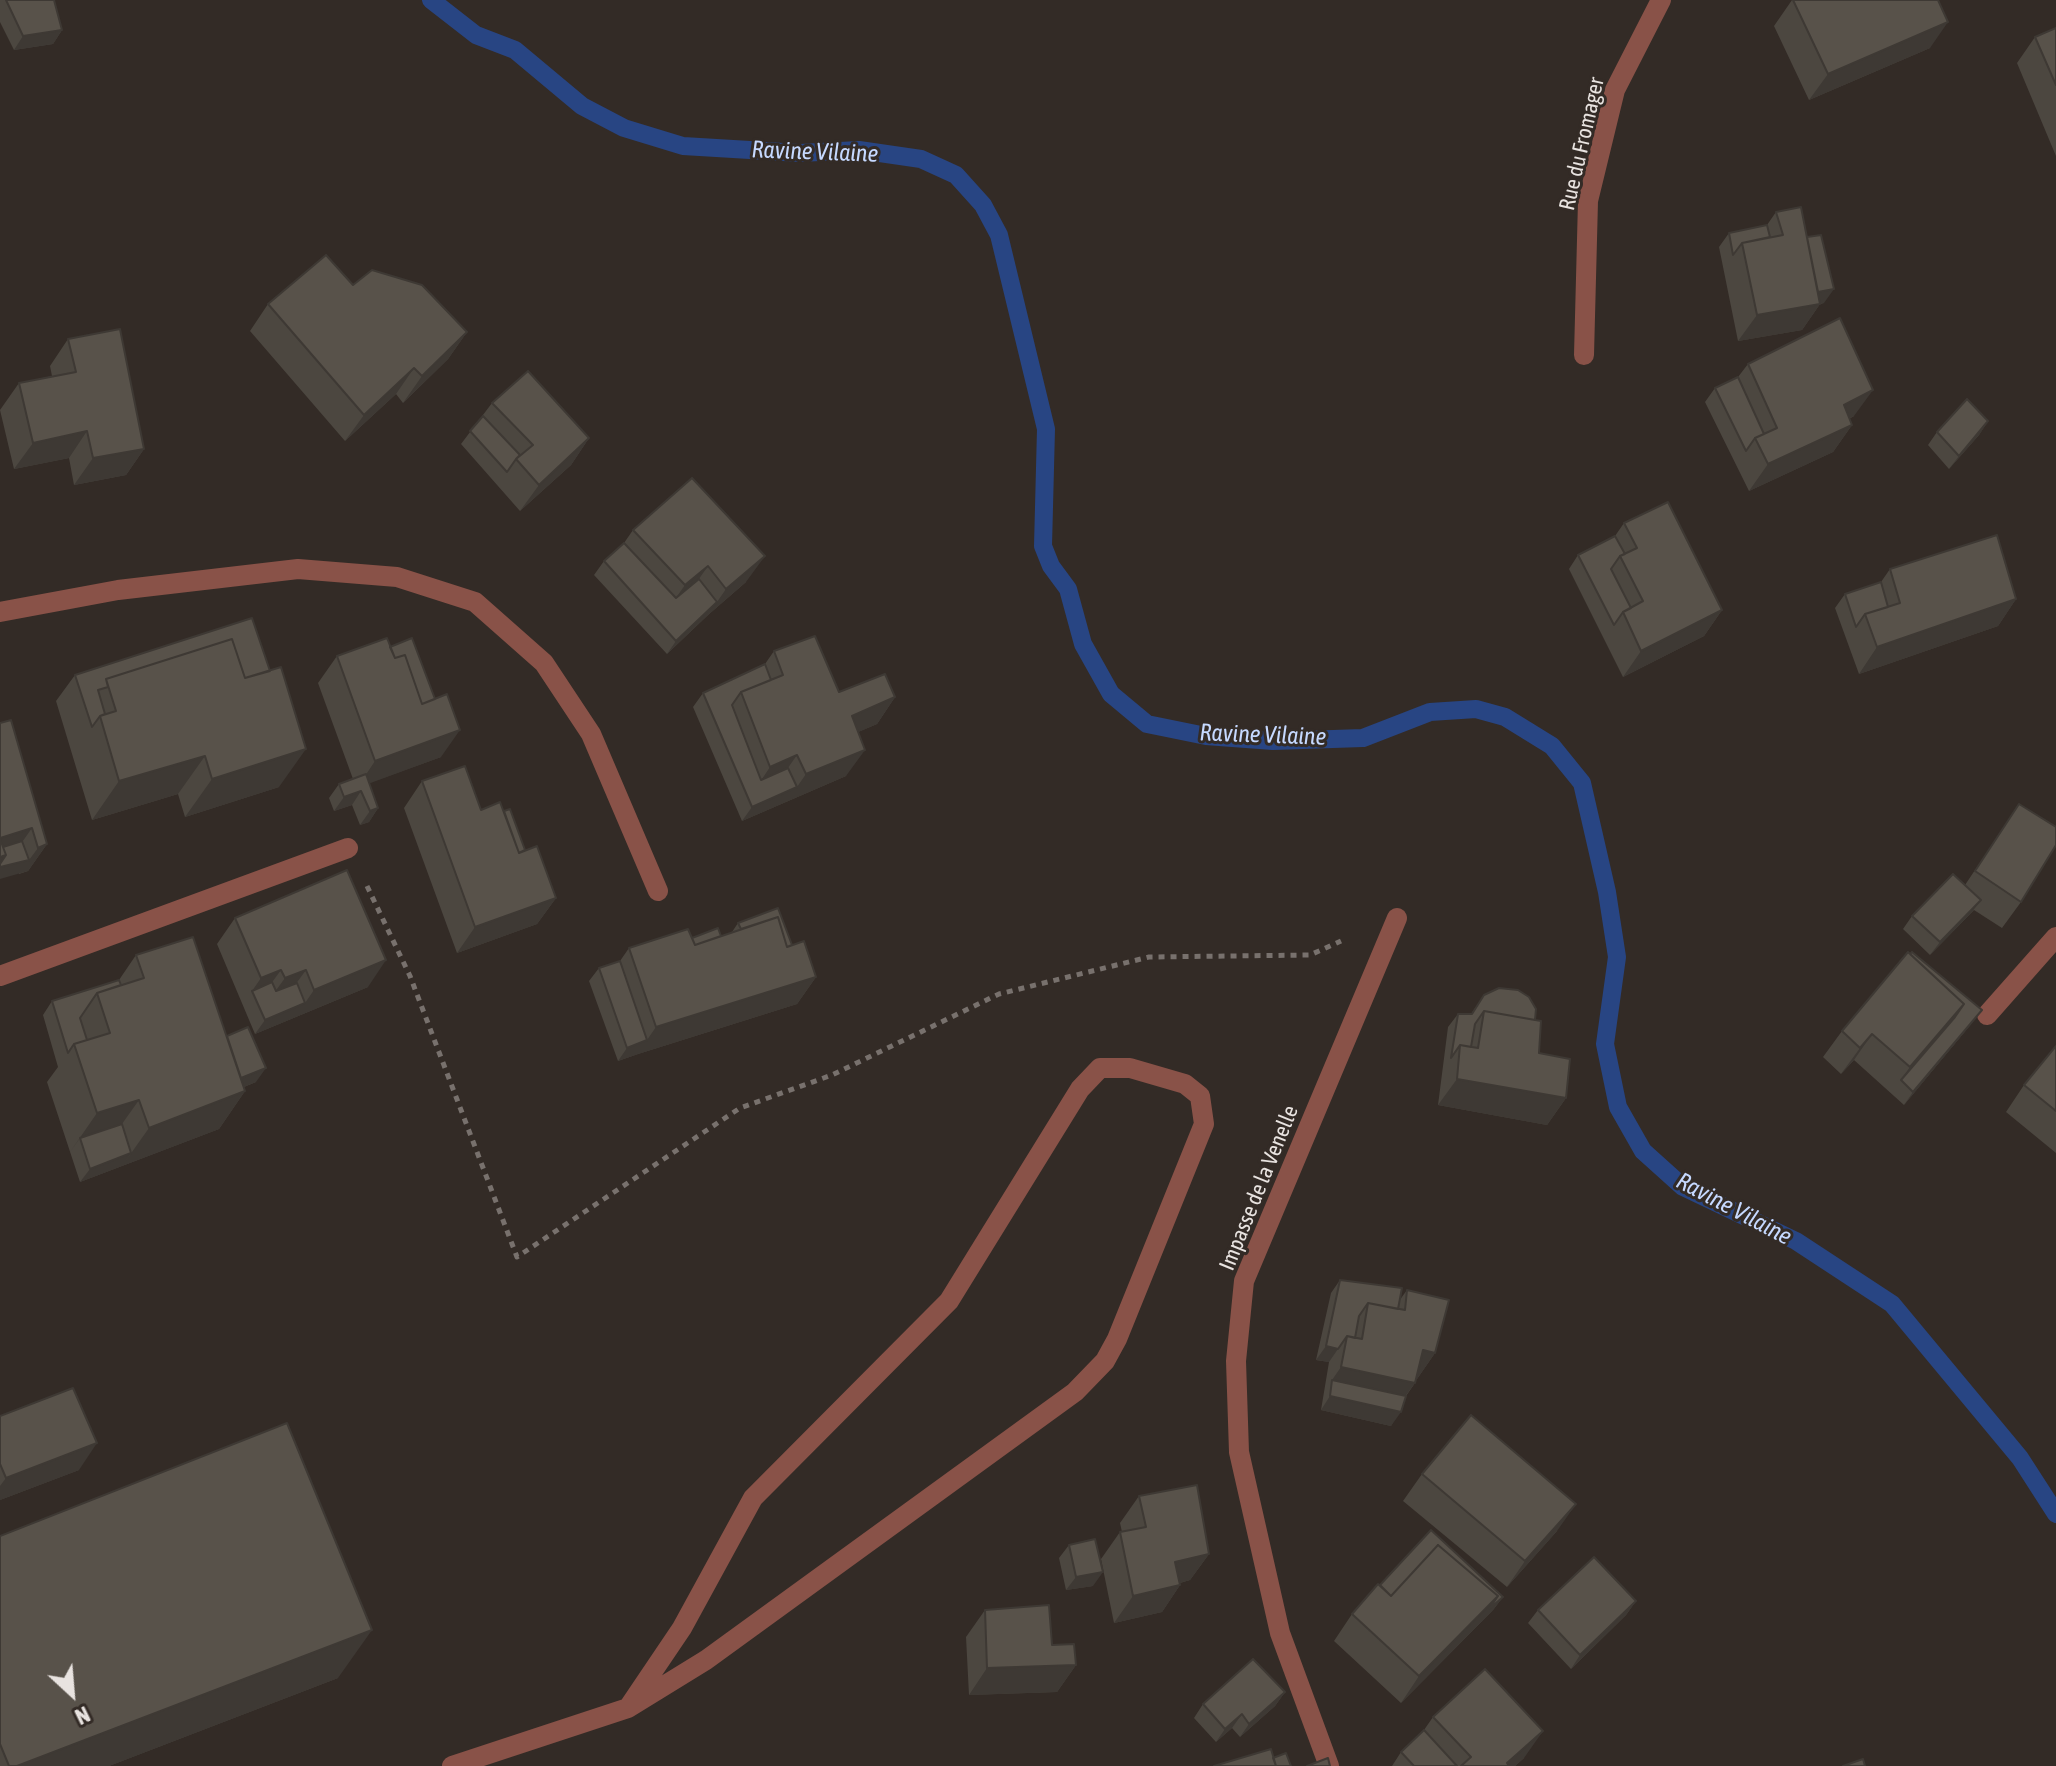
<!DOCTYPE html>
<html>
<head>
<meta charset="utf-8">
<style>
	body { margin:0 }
	#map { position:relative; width:2056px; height:1766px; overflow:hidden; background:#332b26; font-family:"Asap Condensed",sans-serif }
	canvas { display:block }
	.north { position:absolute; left:32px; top:1654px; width:80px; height:80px; -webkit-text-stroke:6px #332b26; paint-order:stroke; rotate:154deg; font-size:22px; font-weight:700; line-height:32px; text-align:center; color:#e8e3e0 }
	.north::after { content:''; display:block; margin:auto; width:28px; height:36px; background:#e8e3e0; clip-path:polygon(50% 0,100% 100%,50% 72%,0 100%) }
</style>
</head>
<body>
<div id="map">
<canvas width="2056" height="1766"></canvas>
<div class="north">N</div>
</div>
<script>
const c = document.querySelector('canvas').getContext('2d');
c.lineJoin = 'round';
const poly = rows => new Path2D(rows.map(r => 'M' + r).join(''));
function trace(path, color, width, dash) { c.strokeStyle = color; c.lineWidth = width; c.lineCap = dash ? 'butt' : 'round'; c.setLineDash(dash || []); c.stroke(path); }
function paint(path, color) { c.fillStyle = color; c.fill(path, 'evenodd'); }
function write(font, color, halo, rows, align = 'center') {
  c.font = font + ' "Asap Condensed",sans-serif'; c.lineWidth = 6; c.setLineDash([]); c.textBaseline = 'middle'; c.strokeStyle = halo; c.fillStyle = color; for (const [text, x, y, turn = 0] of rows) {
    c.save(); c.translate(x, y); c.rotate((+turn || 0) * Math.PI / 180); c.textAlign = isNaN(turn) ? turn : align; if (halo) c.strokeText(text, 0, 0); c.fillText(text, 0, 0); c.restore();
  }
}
trace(poly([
	[431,0,476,35,515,50,582,106,624,128,683,146,800,153,859,150,921,159,956,175,983,205,999,235,1046,429,1043,546,1051,566,1068,589,1083,644,1111,694,1147,724,1206,736,1273,741,1363,738,1430,712,1476,709,1505,717,1552,746,1582,783,1607,892,1617,957,1605,1044,1618,1107,1643,1151,1683,1187,1796,1241,1892,1304,2020,1458,2056,1514]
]), '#284583', 18);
trace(poly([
	[367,886,410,976,517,1257,740,1108,832,1075,999,994,1149,957,1310,955,1341,941]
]), '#78716d', 5, [6, 6]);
trace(poly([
	[1584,355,1588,201,1615,90,1661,0],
	[0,612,118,590,298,569,397,577,475,602,544,663,591,734,658,891],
	[0,976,348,848],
	[1987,1015,2056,937],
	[452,1766,628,1708,706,1660,1075,1392,1105,1361,1117,1339,1204,1124,1200,1096,1185,1084,1130,1068,1100,1068,1080,1089,949,1301,753,1498,682,1628,628,1708],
	[1329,1766,1280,1633,1239,1452,1236,1361,1244,1281,1397,918]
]), '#895248', 20);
paint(poly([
	[0,0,54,0,62,30,53,44,14,50,0,22],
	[1792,0,1938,0,1930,48,1809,100,1774,26],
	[2056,28,2056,156,2017,63,2035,37],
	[1776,212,1807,237,1824,303,1820,304,1802,330,1738,341,1719,247,1729,233,1767,225],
	[353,285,467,332,448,359,403,403,396,394,345,441,250,331,268,304],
	[68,339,144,449,126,475,74,485,69,458,14,469,0,410,19,383,52,376,50,366],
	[1748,364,1854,416,1849,419,1852,425,1833,452,1749,491,1705,402,1715,388,1738,377],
	[492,403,589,438,571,465,520,511,461,444],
	[1988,421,1979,435,1949,469,1928,445,1937,432],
	[1624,523,1722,610,1704,636,1623,677,1569,569,1578,555,1615,536],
	[633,530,746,582,708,615,667,654,594,575,604,561,624,543],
	[1890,569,2016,599,1998,626,1859,674,1835,608,1845,594,1881,582],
	[252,618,279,787,185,817,178,794,92,820,56,701,75,675],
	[774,651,839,692,895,697,877,724,858,732,846,776,742,821,693,707,703,693,765,664],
	[337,656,441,757,369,783,378,808,369,822,360,825,352,805,334,811,329,798,339,784,353,779,318,683],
	[0,723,47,844,28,871,19,874],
	[422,781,481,810,504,811,525,850,556,898,537,924,457,953,404,808],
	[2019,804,2021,902,2002,928,1974,910,1930,955,1903,929,1912,916,1965,885],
	[235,918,368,987,255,1034,217,944],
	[738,923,792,945,816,977,797,1004,638,1054,618,1061,589,981,599,968,620,961,629,948,692,938,721,936,732,932],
	[136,955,227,1036,256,1082,244,1087,245,1091,219,1129,80,1182,47,1082,58,1067,43,1015,52,1001,119,980],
	[1484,995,1535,1020,1539,1053,1566,1098,1547,1125,1438,1105,1448,1027,1458,1014,1471,1014],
	[1972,1023,1904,1105,1854,1060,1841,1074,1823,1057,1842,1031],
	[2056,1046,2056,1153,2006,1112,2024,1085],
	[1340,1280,1399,1301,1407,1290,1435,1353,1417,1379,1416,1379,1415,1383,1406,1396,1391,1426,1321,1410,1329,1362,1316,1360,1331,1293],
	[0,1416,79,1470,0,1500],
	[1422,1474,1557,1531,1507,1587,1403,1501],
	[1139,1496,1209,1554,1190,1580,1180,1583,1180,1585,1162,1612,1114,1623,1101,1559,1120,1532,1122,1532,1120,1523],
	[0,1536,338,1678,109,1766,0,1766],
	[1069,1545,1093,1586,1066,1590,1059,1558],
	[1380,1585,1503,1597,1493,1610,1401,1703,1334,1641,1352,1614],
	[1636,1601,1626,1615,1571,1669,1528,1623,1538,1610],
	[985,1610,1052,1645,1076,1665,1057,1692,969,1695,966,1637],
	[1285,1692,1275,1706,1240,1737,1232,1728,1216,1742,1194,1718,1203,1704],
	[1433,1717,1524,1758,1515,1766,1392,1766,1401,1752,1424,1730]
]), '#4c4740');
paint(poly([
	[1948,22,1930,48,1809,100,1828,74],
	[62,30,53,44,14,50,23,36],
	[1834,289,1824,303,1797,307,1807,294],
	[1820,304,1802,330,1738,341,1757,315],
	[467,332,448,359,403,403,422,376],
	[414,368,396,394,345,441,364,415],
	[1873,390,1854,416,1825,431,1844,405],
	[1988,421,1979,435,1949,469,1959,456],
	[1852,425,1833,452,1749,491,1768,464],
	[87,431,69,458,14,469,33,443],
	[589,438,571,465,520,511,539,485],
	[144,449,126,475,74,485,93,458],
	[765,556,746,582,708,615,726,589],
	[708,566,689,593,666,612,685,585],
	[2016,599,1998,626,1859,674,1877,647],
	[717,602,708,615,667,654,676,641],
	[1722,610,1704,636,1623,677,1641,651],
	[895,697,877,724,833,743,852,716],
	[460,730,441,757,357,788,375,761],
	[306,749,279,787,185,817,212,779],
	[865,750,846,776,742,821,752,807,797,787,806,774],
	[797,755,778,782,752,794,770,767],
	[205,756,178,794,92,820,119,781],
	[361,791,352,805,334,811,344,797],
	[378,808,369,822,360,825,370,811],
	[32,828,13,855,0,864,0,838],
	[47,844,28,871,0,879,0,867,29,860,38,848],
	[556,898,537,924,457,953,475,927],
	[1981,900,1971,913,1930,955,1940,942],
	[386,960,368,987,255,1034,265,1020,305,1003,314,990],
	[281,970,262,996,252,991,261,978],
	[306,970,287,996,266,1004,285,978],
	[816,977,797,1004,638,1054,618,1061,627,1048,647,1040,656,1027],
	[1964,1004,1946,1031,1901,1080,1910,1067],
	[1982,1010,1972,1023,1904,1105,1913,1092],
	[1872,1034,1854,1060,1841,1074,1860,1048],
	[266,1068,256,1082,226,1094,236,1081],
	[1457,1079,1566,1098,1547,1125,1438,1105],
	[245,1091,219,1129,122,1166,149,1128],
	[139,1100,112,1138,80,1138,70,1152,97,1113],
	[131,1153,122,1166,80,1182,90,1169],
	[1326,1346,1338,1349,1329,1362,1316,1360],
	[1423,1350,1435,1353,1417,1379,1405,1376],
	[1341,1367,1415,1383,1396,1409,1332,1380],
	[1330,1396,1401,1412,1391,1426,1321,1410],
	[97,1443,79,1470,0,1500,0,1486,6,1478],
	[1576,1504,1557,1531,1507,1587,1525,1561],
	[1209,1554,1190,1580,1157,1589,1175,1562],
	[1103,1572,1093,1586,1066,1590,1076,1577],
	[1180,1585,1162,1612,1114,1623,1133,1596],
	[1498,1596,1503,1597,1493,1610,1401,1703,1419,1676],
	[1636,1601,1626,1615,1571,1669,1580,1655],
	[372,1630,338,1678,109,1766,17,1766],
	[1076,1665,1057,1692,969,1695,987,1668],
	[1285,1692,1275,1706,1240,1737,1249,1724],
	[1242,1714,1232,1728,1216,1742,1225,1729],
	[1543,1731,1524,1758,1515,1766,1505,1766]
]), '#3e3934');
const building = poly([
	[6,0,54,0,62,30,23,36,6,0],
	[1793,0,1938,0,1948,22,1828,74,1793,0],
	[2056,28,2056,85,2035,37,2056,28],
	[1801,207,1820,304,1757,315,1742,243,1783,235,1776,212,1801,207],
	[1767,225,1770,237,1742,243,1733,255,1729,233,1767,225],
	[1821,235,1834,289,1818,292,1807,237,1821,235],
	[326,255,353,285,372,270,422,285,467,332,422,376,414,368,364,415,268,304,326,255],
	[1840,318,1873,390,1844,405,1852,425,1768,464,1755,438,1777,428,1748,364,1840,318],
	[120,329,144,449,93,458,87,431,33,443,19,383,76,372,68,339,120,329],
	[528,371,589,438,539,485,516,459,533,445,492,403,528,371],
	[1738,377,1764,434,1755,438,1746,451,1715,388,1738,377],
	[1967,399,1988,421,1959,456,1937,432,1967,399],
	[483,416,520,455,516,459,507,472,470,431,483,416],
	[692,478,765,556,726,589,708,566,685,585,633,530,692,478],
	[1668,502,1722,610,1641,651,1623,612,1643,601,1620,556,1637,548,1624,523,1668,502],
	[1997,535,2016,599,1877,647,1865,614,1900,603,1890,569,1997,535],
	[1615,536,1625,554,1620,556,1611,569,1631,608,1623,612,1614,625,1578,555,1615,536],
	[624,543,676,598,699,579,717,602,676,641,604,561,624,543],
	[1881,582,1888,607,1865,614,1856,627,1845,594,1881,582],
	[252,618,270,671,245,678,232,639,106,679,108,687,98,690,105,714,100,716,92,727,75,675,252,618],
	[815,636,839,692,885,674,895,697,852,716,865,750,806,774,797,755,770,767,741,692,783,675,774,651,815,636],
	[387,638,395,658,405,655,422,704,447,694,460,730,375,761,337,656,387,638],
	[412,638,435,699,422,704,405,655,395,658,390,647,412,638],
	[232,639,245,678,281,667,306,749,212,779,205,756,119,781,100,716,116,711,106,679,232,639],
	[765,664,771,680,741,692,732,705,761,780,788,768,797,787,752,807,703,693,765,664],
	[11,720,47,844,38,848,32,828,0,838,0,723,11,720],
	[465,766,481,810,500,802,519,853,537,846,556,898,475,927,422,781,465,766],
	[366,774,378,808,370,811,361,791,344,797,339,784,366,774],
	[2019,804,2056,827,2056,845,2021,902,1975,871,2019,804],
	[510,809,525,850,519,853,504,811,510,809],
	[0,839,6,855,0,857,0,839],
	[22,841,29,860,0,867,0,864,6,855,3,847,22,841],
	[347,870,386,960,314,990,306,970,285,978,281,970,261,978,235,918,347,870],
	[1953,874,1981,900,1940,942,1912,916,1953,874],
	[778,908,792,945,787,947,778,917,741,929,738,923,778,908],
	[778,917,787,947,804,941,816,977,656,1027,629,948,688,929,695,945,778,917],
	[718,928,721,936,695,945,692,938,718,928],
	[193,937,245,1091,149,1128,139,1100,97,1113,74,1044,110,1033,97,993,144,978,136,955,193,937],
	[1908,952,1964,1004,1910,1067,1872,1034,1860,1048,1842,1031,1908,952],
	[1912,952,1982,1010,1913,1092,1901,1080,1955,1017,1964,1004,1910,954,1912,952],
	[620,961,647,1040,627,1048,599,968,620,961],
	[119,980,121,985,97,993,80,1018,87,1040,74,1044,68,1053,52,1001,119,980],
	[272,982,276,991,297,983,305,1003,265,1020,252,991,272,982],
	[1499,988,1518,990,1529,997,1536,1009,1535,1020,1484,1011,1475,1024,1471,1047,1460,1045,1451,1058,1458,1014,1472,1014,1484,995,1499,988],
	[1484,1011,1541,1021,1539,1053,1570,1059,1566,1098,1457,1079,1460,1045,1478,1048,1484,1011],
	[248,1027,266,1068,241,1078,227,1036,248,1027],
	[2056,1046,2056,1111,2024,1085,2056,1046],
	[122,1124,131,1153,90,1169,80,1138,122,1124],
	[1340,1280,1402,1288,1398,1309,1368,1303,1359,1316,1355,1338,1347,1336,1338,1349,1326,1346,1340,1280],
	[1407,1290,1449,1300,1435,1353,1423,1350,1415,1383,1341,1367,1347,1336,1362,1339,1368,1303,1405,1310,1407,1290],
	[1332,1380,1406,1396,1401,1412,1330,1396,1332,1380],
	[73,1388,97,1443,6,1478,0,1464,0,1416,73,1388],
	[1471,1415,1576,1504,1525,1561,1422,1474,1471,1415],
	[287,1423,372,1630,17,1766,9,1766,0,1744,0,1536,287,1423],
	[1197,1485,1209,1554,1175,1562,1180,1585,1133,1596,1120,1532,1146,1527,1139,1496,1197,1485],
	[1431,1530,1503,1597,1489,1609,1498,1596,1438,1545,1391,1596,1380,1585,1431,1530],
	[1095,1539,1103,1572,1076,1577,1069,1545,1095,1539],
	[1438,1545,1498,1596,1419,1676,1352,1614,1378,1584,1391,1596,1438,1545],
	[1594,1557,1636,1601,1580,1655,1538,1610,1594,1557],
	[1049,1605,1052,1645,1074,1644,1076,1665,987,1668,985,1610,1049,1605],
	[1253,1659,1285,1692,1249,1724,1242,1714,1225,1729,1203,1704,1253,1659],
	[1485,1669,1543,1731,1507,1763,1509,1766,1461,1766,1471,1757,1433,1717,1485,1669],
	[1424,1730,1457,1766,1414,1766,1401,1752,1424,1730],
	[1271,1749,1276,1766,1214,1766,1271,1749],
	[1286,1753,1291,1766,1276,1766,1273,1758,1286,1753],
	[1328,1758,1330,1766,1307,1766,1328,1758],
	[1863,1759,1865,1766,1843,1766,1863,1759]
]);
paint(building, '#58524a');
trace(building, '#3e3934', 2);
write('22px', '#e8e3e0', '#332b26', [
	["Rue du Fromager",1582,144,-77],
	["Impasse de la Venelle",1259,1188,-68]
]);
write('italic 24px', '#c6d9ff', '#332b26', [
	["Ravine Vilaine",815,152,2],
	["Ravine Vilaine",1263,735,2],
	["Ravine Vilaine",1734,1209,28]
]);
</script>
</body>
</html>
